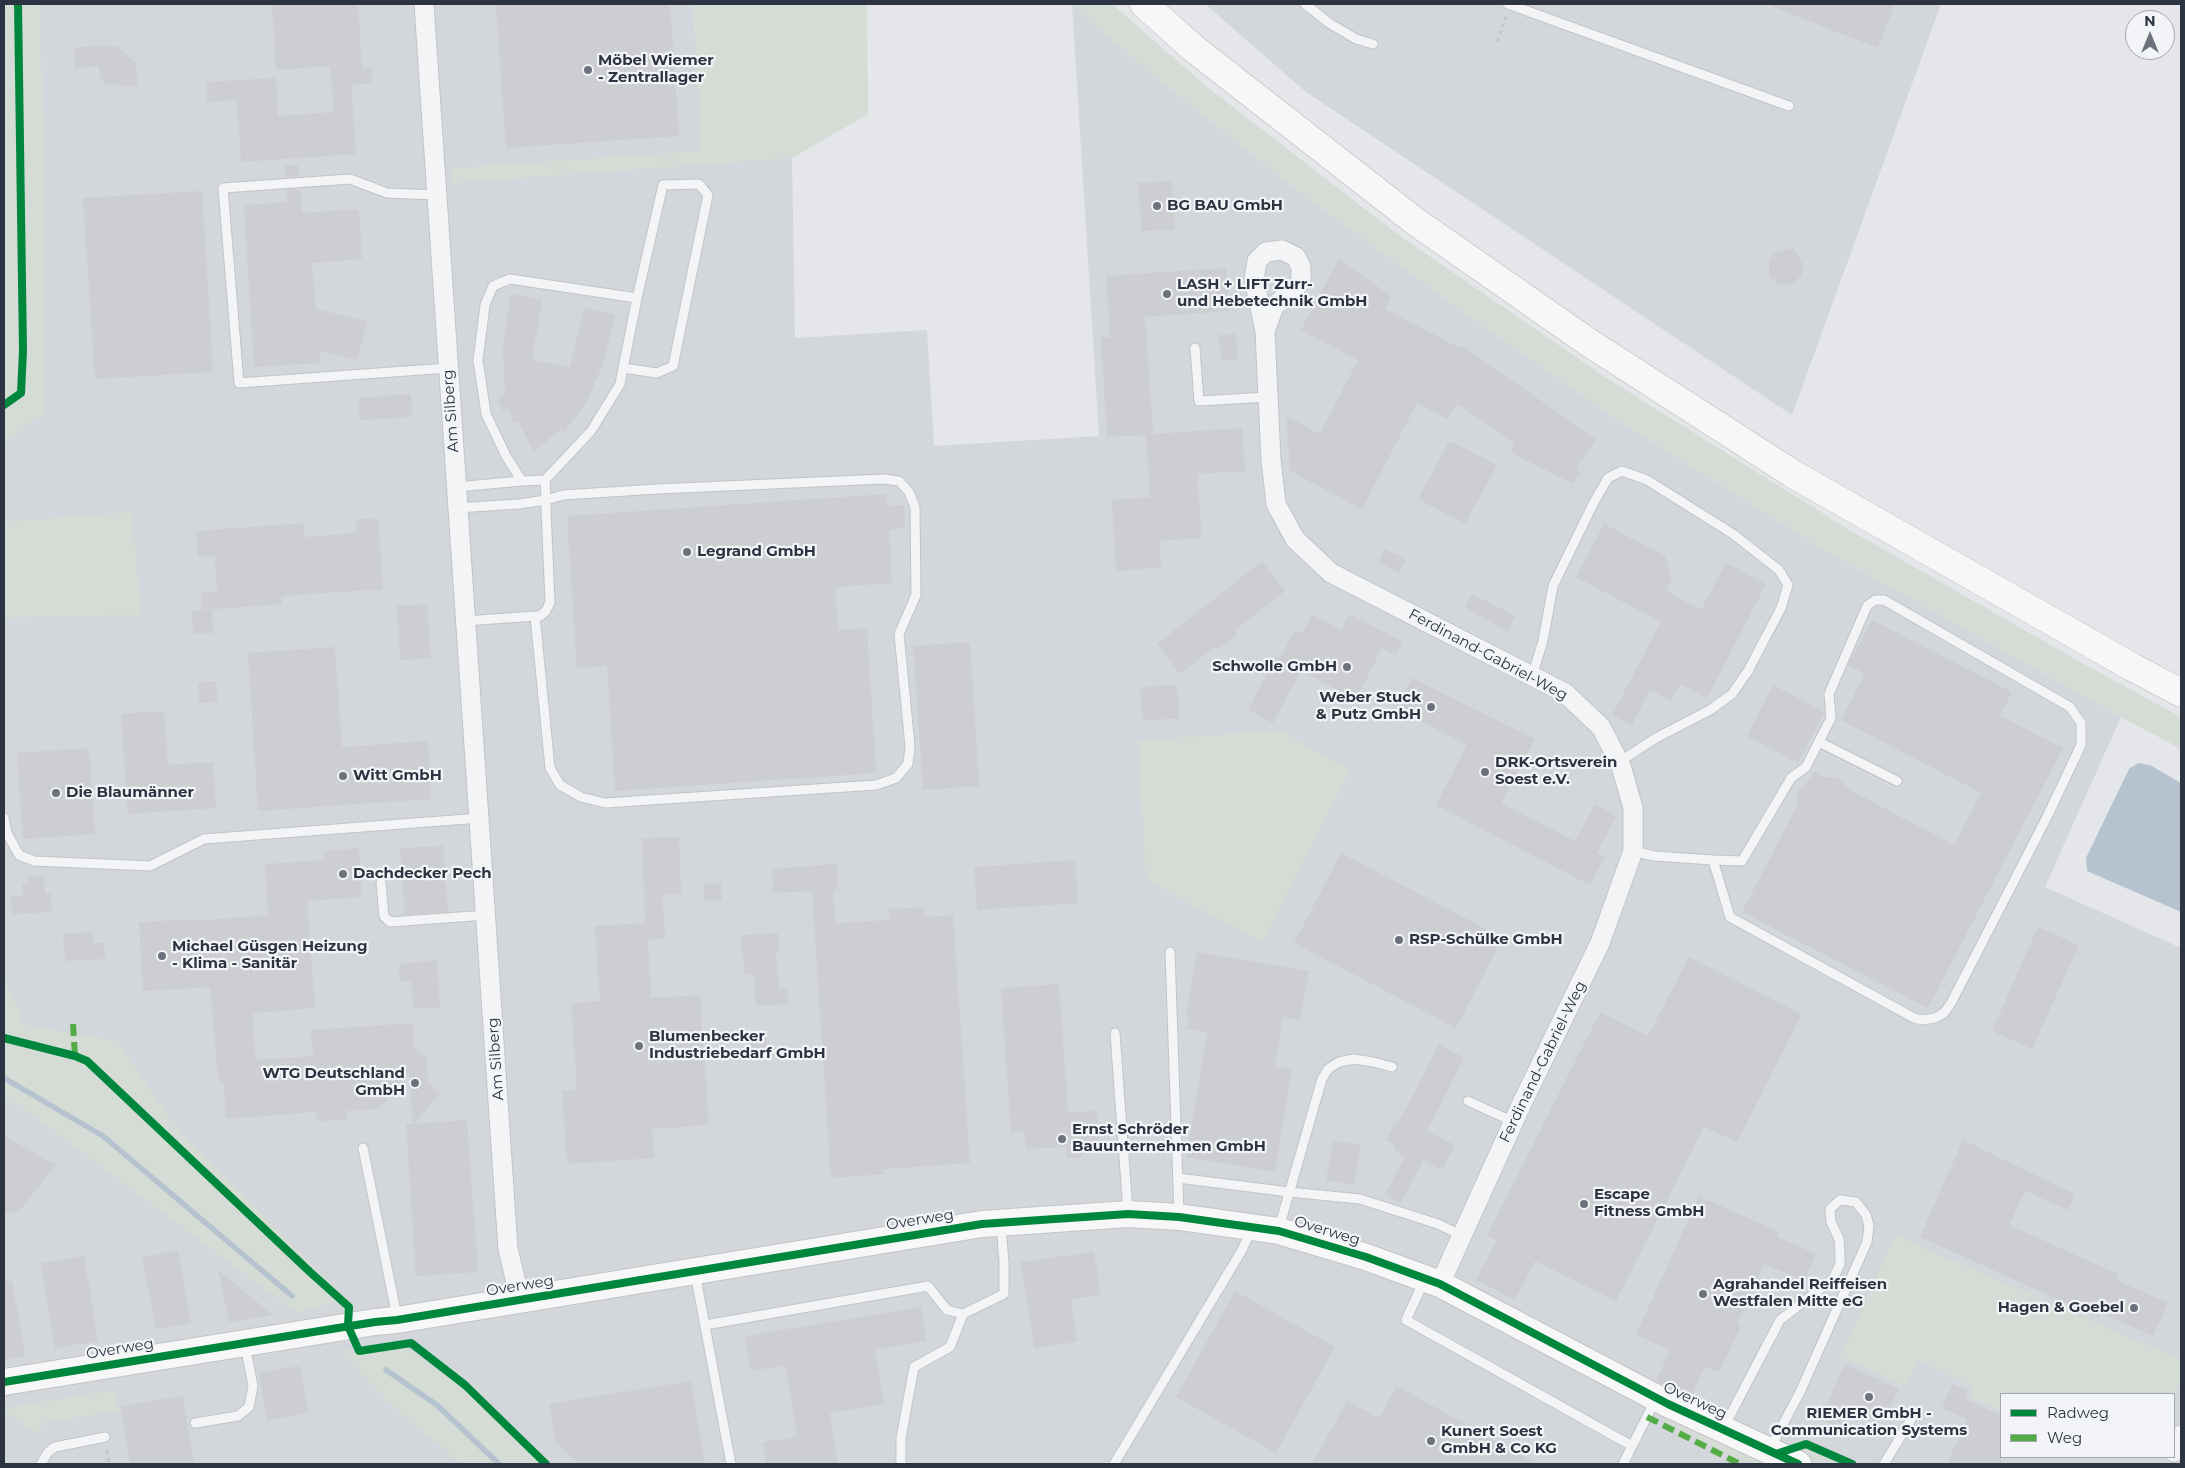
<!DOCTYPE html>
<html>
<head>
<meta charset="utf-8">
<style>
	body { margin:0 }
	#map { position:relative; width:2185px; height:1468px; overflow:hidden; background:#e4e6e9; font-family:Montserrat,sans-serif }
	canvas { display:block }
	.frame { position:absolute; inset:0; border:5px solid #2c3441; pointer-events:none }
	.legend { position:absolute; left:2000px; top:1393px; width:175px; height:65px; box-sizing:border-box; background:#f2f4f7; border:1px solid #a3a7ae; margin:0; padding:6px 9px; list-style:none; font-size:15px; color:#2c3441 }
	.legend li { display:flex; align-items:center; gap:10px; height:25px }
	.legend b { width:25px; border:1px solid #a3a7ae }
	.north { position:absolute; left:2125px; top:10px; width:50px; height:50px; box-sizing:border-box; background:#f2f4f7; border:1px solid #a3a7ae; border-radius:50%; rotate:0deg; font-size:14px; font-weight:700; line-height:20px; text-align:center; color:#2c3441 }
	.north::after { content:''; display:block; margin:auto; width:18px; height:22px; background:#6c727c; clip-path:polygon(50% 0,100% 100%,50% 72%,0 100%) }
</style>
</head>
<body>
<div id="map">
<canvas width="2185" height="1468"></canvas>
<div class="frame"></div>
<ul class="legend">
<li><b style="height:6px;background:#00873e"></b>Radweg</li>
<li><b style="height:6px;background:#54ac46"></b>Weg</li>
</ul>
<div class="north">N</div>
</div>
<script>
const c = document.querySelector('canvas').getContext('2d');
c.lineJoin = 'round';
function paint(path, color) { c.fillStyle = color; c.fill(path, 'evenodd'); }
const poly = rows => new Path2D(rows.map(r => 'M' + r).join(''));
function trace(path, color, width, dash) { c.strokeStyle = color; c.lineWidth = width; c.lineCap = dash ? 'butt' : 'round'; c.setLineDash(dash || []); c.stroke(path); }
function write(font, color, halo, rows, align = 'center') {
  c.font = font + ' Montserrat,sans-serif'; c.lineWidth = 4.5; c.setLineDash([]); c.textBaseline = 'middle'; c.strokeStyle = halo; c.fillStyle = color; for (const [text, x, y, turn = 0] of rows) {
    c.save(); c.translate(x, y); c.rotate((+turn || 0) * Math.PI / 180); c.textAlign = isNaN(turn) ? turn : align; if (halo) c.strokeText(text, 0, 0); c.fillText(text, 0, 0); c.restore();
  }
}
paint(poly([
	[4,4,693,4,702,151,792,158,795,338,927,330,934,446,1099,436,1072,4,1148,71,1301,193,1476,321,1619,421,1823,549,2121,717,2045,887,2181,948,2181,1464,4,1464],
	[2001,1394,2174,1394,2174,1457,2001,1457],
	[1205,4,1941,4,1792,415,1306,92]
]), '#d3d6db');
paint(poly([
	[4,4,40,4,43,124,44,412,4,444],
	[693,4,867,4,868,114,792,158,452,183,452,168,701,151],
	[1072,4,1112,4,1207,87,1400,236,1608,379,1851,531,2082,663,2181,717,2181,749,2121,717,1823,549,1619,421,1476,321,1301,193,1148,71],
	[132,512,141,615,4,618,4,522],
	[1278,730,1351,770,1262,942,1146,880,1138,741],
	[4,975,24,1025,117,1041,182,1135,347,1299,297,1313,19,1105,4,1100],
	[1895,1235,2181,1360,2181,1381,2174,1399,2174,1394,2001,1394,2001,1411,1970,1397,1974,1387,1919,1360,1906,1386,1840,1357],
	[396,1341,452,1379,515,1437,541,1464,462,1464,386,1401,341,1351],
	[115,1390,119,1411,41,1423,43,1438,6,1412,4,1413,4,1408],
	[1667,1418,1674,1421,1765,1464,1747,1464,1662,1420],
	[1807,1448,1843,1464,1813,1464,1794,1455,1793,1452]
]), '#d5dcd5');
paint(poly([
	[2138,763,2150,765,2181,783,2181,912,2087,871,2086,858,2129,769]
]), '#b5c3d1');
trace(poly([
	[4,1078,103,1136,292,1296],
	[386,1370,437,1405,499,1464]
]), '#b5c3d1', 5.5);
paint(poly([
	[272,4,358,4,362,68,371,67,372,83,351,85,356,154,241,162,237,100,207,102,206,82,276,78,278,116,334,112,330,66,276,70],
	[496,4,670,4,679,136,506,148],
	[1766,4,1895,4,1878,48],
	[91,46,117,46,136,63,138,86,121,87,121,84,106,85,100,79,99,66,75,68,74,48],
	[298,165,299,176,285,177,285,166],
	[1172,181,1175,229,1142,231,1138,183],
	[300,189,302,213,359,209,362,259,312,263,316,309,367,321,357,360,319,351,320,363,254,367,244,205,287,202,286,190],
	[202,191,213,372,95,379,83,198],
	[1793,248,1802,263,1802,274,1794,283,1787,285,1777,284,1769,275,1769,261,1775,253],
	[1339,259,1391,296,1385,309,1460,348,1462,346,1596,439,1576,468,1581,472,1573,484,1510,452,1515,444,1458,404,1447,419,1417,403,1362,509,1290,471,1286,416,1320,434,1358,360,1301,330],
	[1226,268,1229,311,1145,317,1153,434,1242,428,1245,471,1197,474,1202,538,1159,541,1161,567,1116,571,1112,500,1150,497,1146,435,1107,437,1101,338,1110,337,1106,276],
	[511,294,542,300,532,360,570,367,584,308,615,314,603,364,586,403,564,432,560,429,534,452,518,421,513,422,509,410,504,412,497,401,505,394,503,344],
	[1236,334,1237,360,1221,361,1219,335],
	[411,394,412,417,359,420,358,398],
	[1448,443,1454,443,1497,465,1465,524,1418,499],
	[886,494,887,506,904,505,905,528,889,530,892,583,835,587,838,630,867,628,876,773,615,791,607,666,577,668,567,516],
	[378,518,383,589,281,596,282,604,202,610,201,593,217,592,215,556,198,557,196,531,303,523,304,537,357,533,356,519],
	[1604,524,1665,556,1672,579,1666,591,1701,610,1726,563,1766,584,1707,698,1680,684,1671,701,1650,690,1632,725,1612,715,1661,622,1576,577],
	[1385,549,1406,559,1399,573,1378,562],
	[1262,561,1285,591,1234,631,1237,635,1217,650,1214,647,1180,674,1157,644],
	[1472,594,1515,616,1508,631,1465,608],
	[427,604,431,658,400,660,397,606],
	[212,610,213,633,193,634,192,611],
	[1349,614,1402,641,1395,655,1382,648,1356,699,1301,671,1273,723,1248,710,1276,656,1280,658,1295,630,1302,634,1312,615,1341,630],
	[1872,620,2012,692,2000,716,2063,748,1928,1008,1742,912,1799,802,1796,796,1798,792,1815,772,1823,777,1839,778,1848,789,1954,845,1981,793,1841,720,1865,674,1848,665],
	[970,642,979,786,923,790,913,646],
	[335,647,342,747,428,741,431,799,258,811,248,653],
	[1412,678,1535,739,1501,803,1575,841,1595,804,1616,816,1597,853,1605,857,1590,885,1436,805,1467,745,1396,709],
	[216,681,218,702,199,703,198,683],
	[1177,685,1179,718,1143,721,1140,687],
	[1773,685,1824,712,1798,763,1747,736],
	[164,711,168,765,213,762,216,808,128,814,121,714],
	[89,748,95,834,23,839,17,753],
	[679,837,681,894,662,894,665,938,648,940,651,998,700,995,709,1125,652,1129,654,1158,567,1164,562,1091,577,1090,571,1003,600,1001,595,926,645,923,642,838],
	[443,846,448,912,405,915,400,848],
	[359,848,362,897,307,901,315,1008,253,1013,255,1060,313,1056,311,1030,413,1023,414,1048,427,1059,428,1083,440,1093,414,1124,467,1120,478,1272,416,1276,406,1124,413,1124,409,1072,379,1109,346,1111,346,1120,317,1121,316,1112,226,1119,224,1083,218,1078,210,987,143,991,139,922,196,919,196,921,268,915,265,864,325,860,324,851],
	[1341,853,1503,938,1456,1028,1294,943],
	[1075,860,1078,903,977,910,974,867],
	[837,864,838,889,833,890,835,923,890,920,889,909,924,907,925,917,953,915,970,1163,884,1169,885,1174,831,1178,812,891,773,893,772,869],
	[44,876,45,894,51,894,52,912,12,914,11,897,23,896,22,884,27,884,27,877],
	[721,883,722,900,705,901,704,884],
	[2038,927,2079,945,2032,1049,1992,1031],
	[92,932,93,943,104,943,105,959,65,961,63,934],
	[778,933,779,951,776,951,779,989,787,988,788,1004,756,1006,754,974,745,975,740,935],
	[1197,952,1309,971,1300,1020,1283,1017,1275,1066,1292,1069,1275,1172,1186,1157,1207,1032,1187,1029,1189,1018,1186,1018],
	[1689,957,1802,1014,1737,1142,1704,1127,1616,1301,1535,1261,1515,1300,1476,1280,1496,1241,1487,1236,1600,1012,1648,1036],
	[437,960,440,1007,413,1009,411,981,400,982,399,964],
	[1059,984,1068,1112,1097,1111,1100,1151,1082,1152,1082,1158,1067,1158,1066,1147,1026,1149,1024,1131,1011,1132,1001,988],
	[766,1038,768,1056,750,1057,749,1040],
	[1439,1044,1464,1058,1427,1131,1453,1144,1452,1146,1454,1147,1443,1168,1440,1169,1423,1160,1401,1203,1385,1195,1404,1158,1396,1151,1394,1145,1386,1140,1395,1123,1400,1120],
	[4,1136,56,1165,19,1211,4,1214],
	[1963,1140,2075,1194,2068,1210,2025,1191,2009,1225,2118,1274,2116,1280,2168,1303,2153,1336,2101,1313,2099,1318,1920,1237],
	[1333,1141,1361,1145,1354,1185,1326,1180],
	[1699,1196,1779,1232,1777,1237,1816,1254,1804,1281,1764,1264,1737,1324,1741,1326,1719,1372,1705,1366,1691,1397,1656,1381,1670,1350,1636,1335],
	[178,1250,191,1323,156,1329,142,1257],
	[1094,1252,1101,1295,1071,1299,1077,1342,1034,1348,1021,1262],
	[84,1256,98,1341,55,1348,41,1263],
	[218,1270,273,1315,229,1322],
	[4,1281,12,1281,25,1356,4,1360],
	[1235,1291,1335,1347,1276,1453,1176,1397],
	[921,1307,926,1341,875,1350,884,1404,830,1413,838,1464,766,1464,763,1442,797,1437,794,1418,785,1365,751,1371,745,1336],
	[1845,1364,1899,1389,1888,1411,1878,1407,1873,1417,1862,1412,1858,1422,1848,1418,1843,1429,1820,1419],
	[300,1366,308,1413,267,1420,259,1373],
	[691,1381,705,1464,578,1464,555,1441,549,1404],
	[1952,1384,1968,1391,1965,1399,2001,1416,2001,1464,1947,1464,1967,1419,1942,1408],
	[1397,1386,1537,1464,1312,1464,1347,1401,1379,1418],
	[183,1396,194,1464,130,1464,121,1406]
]), '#ccced1');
const lane = poly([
	[1305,4,1329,23,1356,39,1373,44],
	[1508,4,1789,106],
	[436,195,387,193,350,179,223,188,239,383,448,368],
	[1195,348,1199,401,1268,397],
	[545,480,522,481,506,456,486,414,478,360,485,305,493,286,510,279,637,298],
	[456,487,522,481],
	[457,508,519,504,546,500,563,495,657,489,884,479,899,481,909,492,915,507,916,595,899,634,910,746,908,764,896,778,876,785,605,803,581,797,560,785,550,768,535,616,540,616,546,611,550,602,546,510,546,500,545,480,591,431,620,384,623,368,637,298,663,185,699,184,708,195,673,366,657,373,623,368],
	[465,621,535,616],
	[1532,676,1543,641,1553,586,1593,504,1608,478,1622,471,1647,480,1733,534,1779,570,1788,585,1781,608,1748,671,1732,694,1710,710,1656,738,1619,762],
	[1819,742,1897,781],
	[4,818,7,833,19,855,34,861,150,866,204,839,480,818],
	[1633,851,1654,856,1713,860,1730,917,1914,1018,1923,1020,1935,1018,1944,1013,1951,1003,2047,817,2081,745,2081,723,2070,707,1884,600,1875,600,1867,606,1829,694,1831,718,1806,767,1791,778,1742,861,1713,860],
	[381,883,384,916,390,922,487,915],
	[1170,952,1179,1214],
	[1115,1033,1128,1212],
	[1468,1101,1514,1122],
	[363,1148,397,1317],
	[1178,1178,1289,1192,1360,1199,1438,1224,1463,1236],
	[1279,1228,1322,1079,1328,1069,1339,1062,1354,1059,1373,1062,1392,1067],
	[695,1273,731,1464],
	[1424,1281,1406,1320,1632,1446],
	[705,1325,928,1286,947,1310,963,1314],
	[195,1423,238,1416,249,1407,253,1386,245,1345],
	[1724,1427,1780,1320,1833,1279,1840,1264,1840,1253,1839,1239,1831,1222,1830,1209,1840,1200,1856,1202,1866,1215,1869,1226,1867,1242,1800,1392,1770,1449],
	[41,1464,48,1452,55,1447,105,1437],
	[901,1464,901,1438,914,1367,950,1347,963,1314,1004,1294,1004,1262,1001,1226],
	[1114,1464,1242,1250,1251,1230],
	[1623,1464,1655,1401],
	[1884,1464,1916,1411]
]);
const street = poly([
	[424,4,508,1249,520,1299],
	[1265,331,1274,306,1294,290,1301,281,1301,267,1296,257,1282,250,1266,252,1257,261,1254,279,1265,331,1271,460,1276,504,1295,539,1331,573,1565,693,1601,727,1621,766,1633,808,1633,851,1600,943,1522,1103,1440,1284],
	[2174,1452,2181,1435]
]);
const secondary = poly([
	[4,1382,375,1322,397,1320,982,1224,1128,1214,1179,1217,1279,1231,1366,1257,1440,1284,1668,1404,1798,1464]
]);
const highway = poly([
	[1144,4,1193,48,1416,222,1588,342,1793,474,2132,667,2181,693]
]);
trace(lane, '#c2c4c7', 11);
trace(street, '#c2c4c7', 21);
trace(secondary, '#c2c4c7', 28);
trace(highway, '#b6b9bc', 29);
trace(poly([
	[1497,42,1506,17],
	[107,1450,109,1464]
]), '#c2c4c7', 3, [4, 4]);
trace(lane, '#f3f4f5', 9);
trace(street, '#f3f4f5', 19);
trace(secondary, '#f7f7f7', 26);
trace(highway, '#f7f7f7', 28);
trace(poly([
	[73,1024,75,1056],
	[1647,1417,1740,1464]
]), '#54ac46', 6, [12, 6]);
trace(poly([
	[4,405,21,393,23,351,18,4],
	[4,1038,75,1056,87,1061,310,1272,349,1307,348,1326,359,1351,411,1343,465,1385,546,1464],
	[4,1382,375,1322,397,1320,982,1224,1128,1214,1179,1217,1279,1231,1366,1257,1440,1284,1668,1404,1798,1464],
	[1776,1454,1806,1444,1852,1464]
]), '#00873e', 8);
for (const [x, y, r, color] of [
	[588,70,5,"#6c727c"],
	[1157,206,5,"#6c727c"],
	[1167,294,5,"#6c727c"],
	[687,552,5,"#6c727c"],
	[1347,667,5,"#6c727c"],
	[1431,707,5,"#6c727c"],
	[1485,772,5,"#6c727c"],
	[343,776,5,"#6c727c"],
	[56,793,5,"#6c727c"],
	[343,874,5,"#6c727c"],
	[1399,940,5,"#6c727c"],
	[162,956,5,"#6c727c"],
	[639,1046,5,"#6c727c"],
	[415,1083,5,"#6c727c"],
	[1062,1139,5,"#6c727c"],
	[1584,1204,5,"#6c727c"],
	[1703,1294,5,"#6c727c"],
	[2134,1308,5,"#6c727c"],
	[1869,1397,5,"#6c727c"],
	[1431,1441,5,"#6c727c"]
]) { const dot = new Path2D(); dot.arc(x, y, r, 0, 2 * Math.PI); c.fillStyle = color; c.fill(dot); trace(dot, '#f2f4f7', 2); }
write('bold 15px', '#2c3441', '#f2f4f7', [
	["Möbel Wiemer",598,61],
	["- Zentrallager",598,78],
	["BG BAU GmbH",1167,206],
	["LASH + LIFT Zurr-",1177,285],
	["und Hebetechnik GmbH",1177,302],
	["Legrand GmbH",697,552],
	["Schwolle GmbH",1337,667,"right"],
	["Weber Stuck",1421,698,"right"],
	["& Putz GmbH",1421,715,"right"],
	["DRK-Ortsverein",1495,763],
	["Soest e.V.",1495,780],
	["Witt GmbH",353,776],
	["Die Blaumänner",66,793],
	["Dachdecker Pech",353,874],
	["RSP-Schülke GmbH",1409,940],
	["Michael Güsgen Heizung",172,947],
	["- Klima - Sanitär",172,964],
	["Blumenbecker",649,1037],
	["Industriebedarf GmbH",649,1054],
	["WTG Deutschland",405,1074,"right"],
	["GmbH",405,1091,"right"],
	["Ernst Schröder",1072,1130],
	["Bauunternehmen GmbH",1072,1147],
	["Escape",1594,1195],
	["Fitness GmbH",1594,1212],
	["Agrahandel Reiffeisen",1713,1285],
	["Westfalen Mitte eG",1713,1302],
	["Hagen & Goebel",2124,1308,"right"],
	["RIEMER GmbH -",1869,1414,"center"],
	["Communication Systems",1869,1431,"center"],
	["Kunert Soest",1441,1432],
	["GmbH & Co KG",1441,1449]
], 'left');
write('15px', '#2c3441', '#f2f4f7', [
	["Am Silberg",451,411,-94],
	["Ferdinand-Gabriel-Weg",1488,655,28],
	["Am Silberg",496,1059,-94],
	["Ferdinand-Gabriel-Weg",1543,1062,-64],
	["Overweg",920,1220,-9],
	["Overweg",1327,1231,17],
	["Overweg",520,1286,-9],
	["Overweg",120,1349,-9],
	["Overweg",1695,1401,25]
]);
</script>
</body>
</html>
